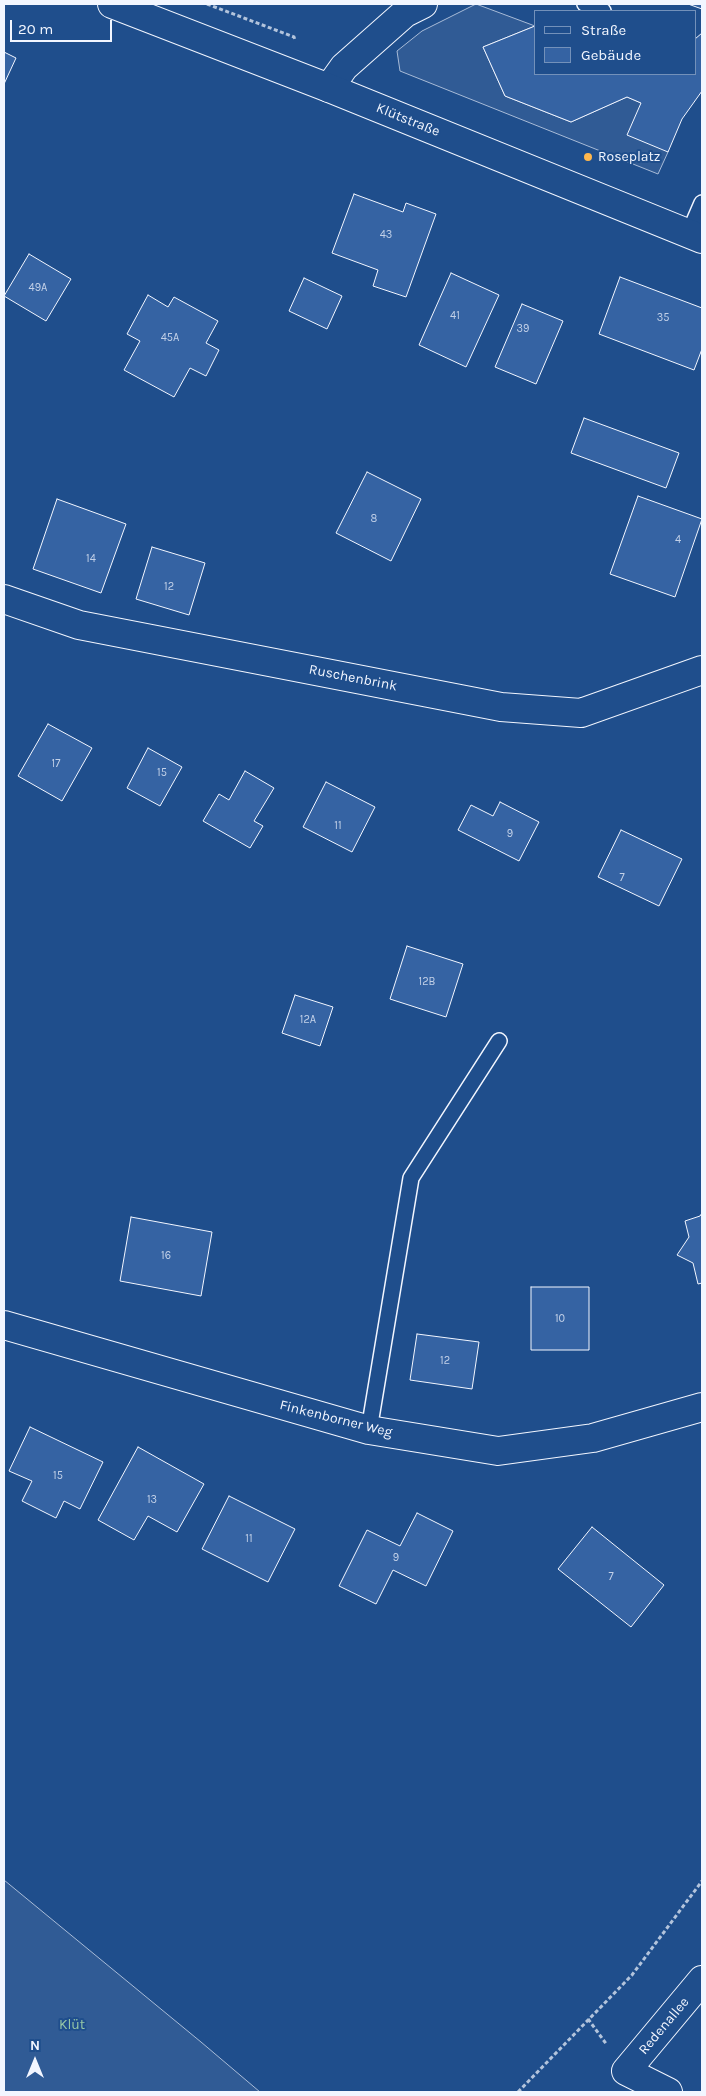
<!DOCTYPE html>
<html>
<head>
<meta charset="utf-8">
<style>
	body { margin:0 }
	#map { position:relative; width:706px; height:2096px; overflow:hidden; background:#1f4e8c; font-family:Karla,sans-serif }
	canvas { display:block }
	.frame { position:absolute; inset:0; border:5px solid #f2f6ff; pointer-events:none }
	.legend { position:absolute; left:534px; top:10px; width:162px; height:65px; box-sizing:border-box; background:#1f4e8c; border:1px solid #7391ba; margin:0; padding:6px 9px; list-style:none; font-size:15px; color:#f2f6ff }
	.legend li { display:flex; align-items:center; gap:10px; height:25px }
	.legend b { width:25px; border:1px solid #7391ba }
	.north { position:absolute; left:10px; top:2036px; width:50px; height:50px; -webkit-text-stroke:4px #1f4e8c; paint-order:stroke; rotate:0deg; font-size:14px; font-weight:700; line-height:20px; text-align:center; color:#f2f6ff }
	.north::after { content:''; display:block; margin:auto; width:18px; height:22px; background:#f2f6ff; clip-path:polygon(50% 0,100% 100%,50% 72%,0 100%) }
	.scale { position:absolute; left:10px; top:20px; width:102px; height:22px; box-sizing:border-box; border:2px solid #f2f6ff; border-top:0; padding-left:6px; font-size:15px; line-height:18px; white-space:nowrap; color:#f2f6ff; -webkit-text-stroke:4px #1f4e8c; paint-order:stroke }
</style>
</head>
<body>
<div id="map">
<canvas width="706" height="2096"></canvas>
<div class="frame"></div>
<ul class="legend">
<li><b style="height:6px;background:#1f4e8c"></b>Straße</li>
<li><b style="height:14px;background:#3563a3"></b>Gebäude</li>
</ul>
<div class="north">N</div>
<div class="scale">20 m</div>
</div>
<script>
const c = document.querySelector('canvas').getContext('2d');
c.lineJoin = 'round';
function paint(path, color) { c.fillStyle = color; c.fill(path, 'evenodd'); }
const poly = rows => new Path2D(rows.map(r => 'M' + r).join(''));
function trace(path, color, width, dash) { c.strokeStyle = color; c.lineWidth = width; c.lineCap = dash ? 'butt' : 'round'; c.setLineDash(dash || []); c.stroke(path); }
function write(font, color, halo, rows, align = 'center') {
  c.font = font + ' Karla,sans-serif'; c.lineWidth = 4; c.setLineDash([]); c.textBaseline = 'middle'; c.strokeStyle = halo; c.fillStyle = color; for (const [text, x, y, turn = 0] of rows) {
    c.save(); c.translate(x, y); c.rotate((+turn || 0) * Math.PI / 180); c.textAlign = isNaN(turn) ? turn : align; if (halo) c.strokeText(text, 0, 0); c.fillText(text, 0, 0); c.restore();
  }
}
const built = poly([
	[476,4,535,26,483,47,505,96,571,122,627,97,641,103,668,152,658,174,400,71,397,51,422,31,476,4],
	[4,1880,201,2042,260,2092,4,2092,4,1880]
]);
paint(built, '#305b95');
trace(built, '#a8bbd7', 1);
const building = poly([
	[688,4,702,4,702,9,688,4],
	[535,26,535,74,695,74,695,39,702,33,702,91,682,119,668,152,627,135,641,103,627,97,571,122,505,96,483,47,535,26],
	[4,52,16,58,4,84,4,52],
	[354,194,403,212,406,203,436,214,406,297,373,286,378,270,332,253,354,194],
	[29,254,71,279,46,321,4,296,29,254],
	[451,273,499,295,466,367,419,345,451,273],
	[620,277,702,308,702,349,694,370,599,334,620,277],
	[304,278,342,296,327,329,289,311,304,278],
	[148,295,168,307,174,297,218,321,206,343,219,350,206,376,190,368,174,397,124,370,140,341,127,334,148,295],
	[522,304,563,321,536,384,495,367,522,304],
	[584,418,679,453,666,488,571,453,584,418],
	[367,472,421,499,391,561,336,533,367,472],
	[638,496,702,519,675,597,610,574,638,496],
	[57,499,126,524,101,593,33,569,57,499],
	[152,547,205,563,189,615,136,599,152,547],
	[48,724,92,748,62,801,18,776,48,724],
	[148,748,182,767,160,806,127,788,148,748],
	[245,771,274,788,254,821,263,826,250,848,203,821,219,794,229,800,245,771],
	[326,782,375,807,352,852,303,827,326,782],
	[500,802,539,822,519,861,458,830,471,805,493,816,500,802],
	[621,830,682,859,659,906,598,877,621,830],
	[407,946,463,964,446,1017,390,999,407,946],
	[295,995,333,1007,320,1046,282,1033,295,995],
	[702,1213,702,1283,698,1284,693,1263,677,1255,689,1237,685,1221,700,1216,702,1213],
	[131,1217,212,1232,201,1296,120,1281,131,1217],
	[531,1287,589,1287,589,1350,531,1350,531,1287],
	[417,1334,479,1342,472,1389,410,1380,417,1334],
	[30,1427,103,1462,80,1509,64,1501,56,1518,22,1501,32,1481,9,1471,30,1427],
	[138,1447,204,1484,177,1532,148,1516,134,1540,98,1520,138,1447],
	[229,1496,295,1529,268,1582,202,1549,229,1496],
	[417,1513,453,1531,426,1586,393,1570,376,1604,339,1586,367,1530,400,1546,417,1513],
	[592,1527,664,1585,631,1627,558,1569,592,1527]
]);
paint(building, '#3563a3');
trace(building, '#f2f6ff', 1);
const service = poly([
	[585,4,603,11],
	[689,233,702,203],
	[369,1430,411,1178,499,1041]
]);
const minor = poly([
	[329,88,344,67,405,13,423,4],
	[4,599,79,625,501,707,581,713,702,670],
	[4,1325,369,1430,498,1451,593,1438,702,1407],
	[668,2092,626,2071,702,1980]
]);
const secondary = poly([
	[112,4,329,88,702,239]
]);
trace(service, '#f2f6ff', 18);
trace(minor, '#f2f6ff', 30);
trace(secondary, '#f2f6ff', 30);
trace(poly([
	[207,4,294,37,295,40],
	[588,2019,607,2045],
	[518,2092,632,1975,702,1881]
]), '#b3c4dc', 3, [4, 2.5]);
trace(service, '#1f4e8c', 15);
trace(minor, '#1f4e8c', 28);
trace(secondary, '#1f4e8c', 28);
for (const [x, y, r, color] of [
	[588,157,5,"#ffb74d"]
]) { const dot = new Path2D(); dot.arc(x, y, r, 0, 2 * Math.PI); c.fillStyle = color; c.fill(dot); trace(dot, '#1f4e8c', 2); }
write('11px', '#c3d1e8', null, [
	["43",386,235],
	["49A",38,288],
	["41",455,316],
	["35",663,318],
	["39",523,329],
	["45A",170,338],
	["8",374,519],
	["4",678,540],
	["14",91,559],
	["12",169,587],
	["17",56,764],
	["15",162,773],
	["11",338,826],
	["9",510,834],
	["7",622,878],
	["12B",427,982],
	["12A",308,1020],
	["16",166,1256],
	["10",560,1319],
	["12",445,1361],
	["15",58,1476],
	["13",152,1500],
	["11",249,1539],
	["9",396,1558],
	["7",611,1577]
]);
write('14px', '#f2f6ff', '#1f4e8c', [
	["Klütstraße",408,120,22],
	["Ruschenbrink",353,678,11],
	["Finkenborner Weg",336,1419,14],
	["Redenallee",664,2026,-50]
]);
write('14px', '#f2f6ff', '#1f4e8c', [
	["Roseplatz",598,157]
], 'left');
write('14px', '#97c8a6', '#1f4e8c', [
	["Klüt",72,2025]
]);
</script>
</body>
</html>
